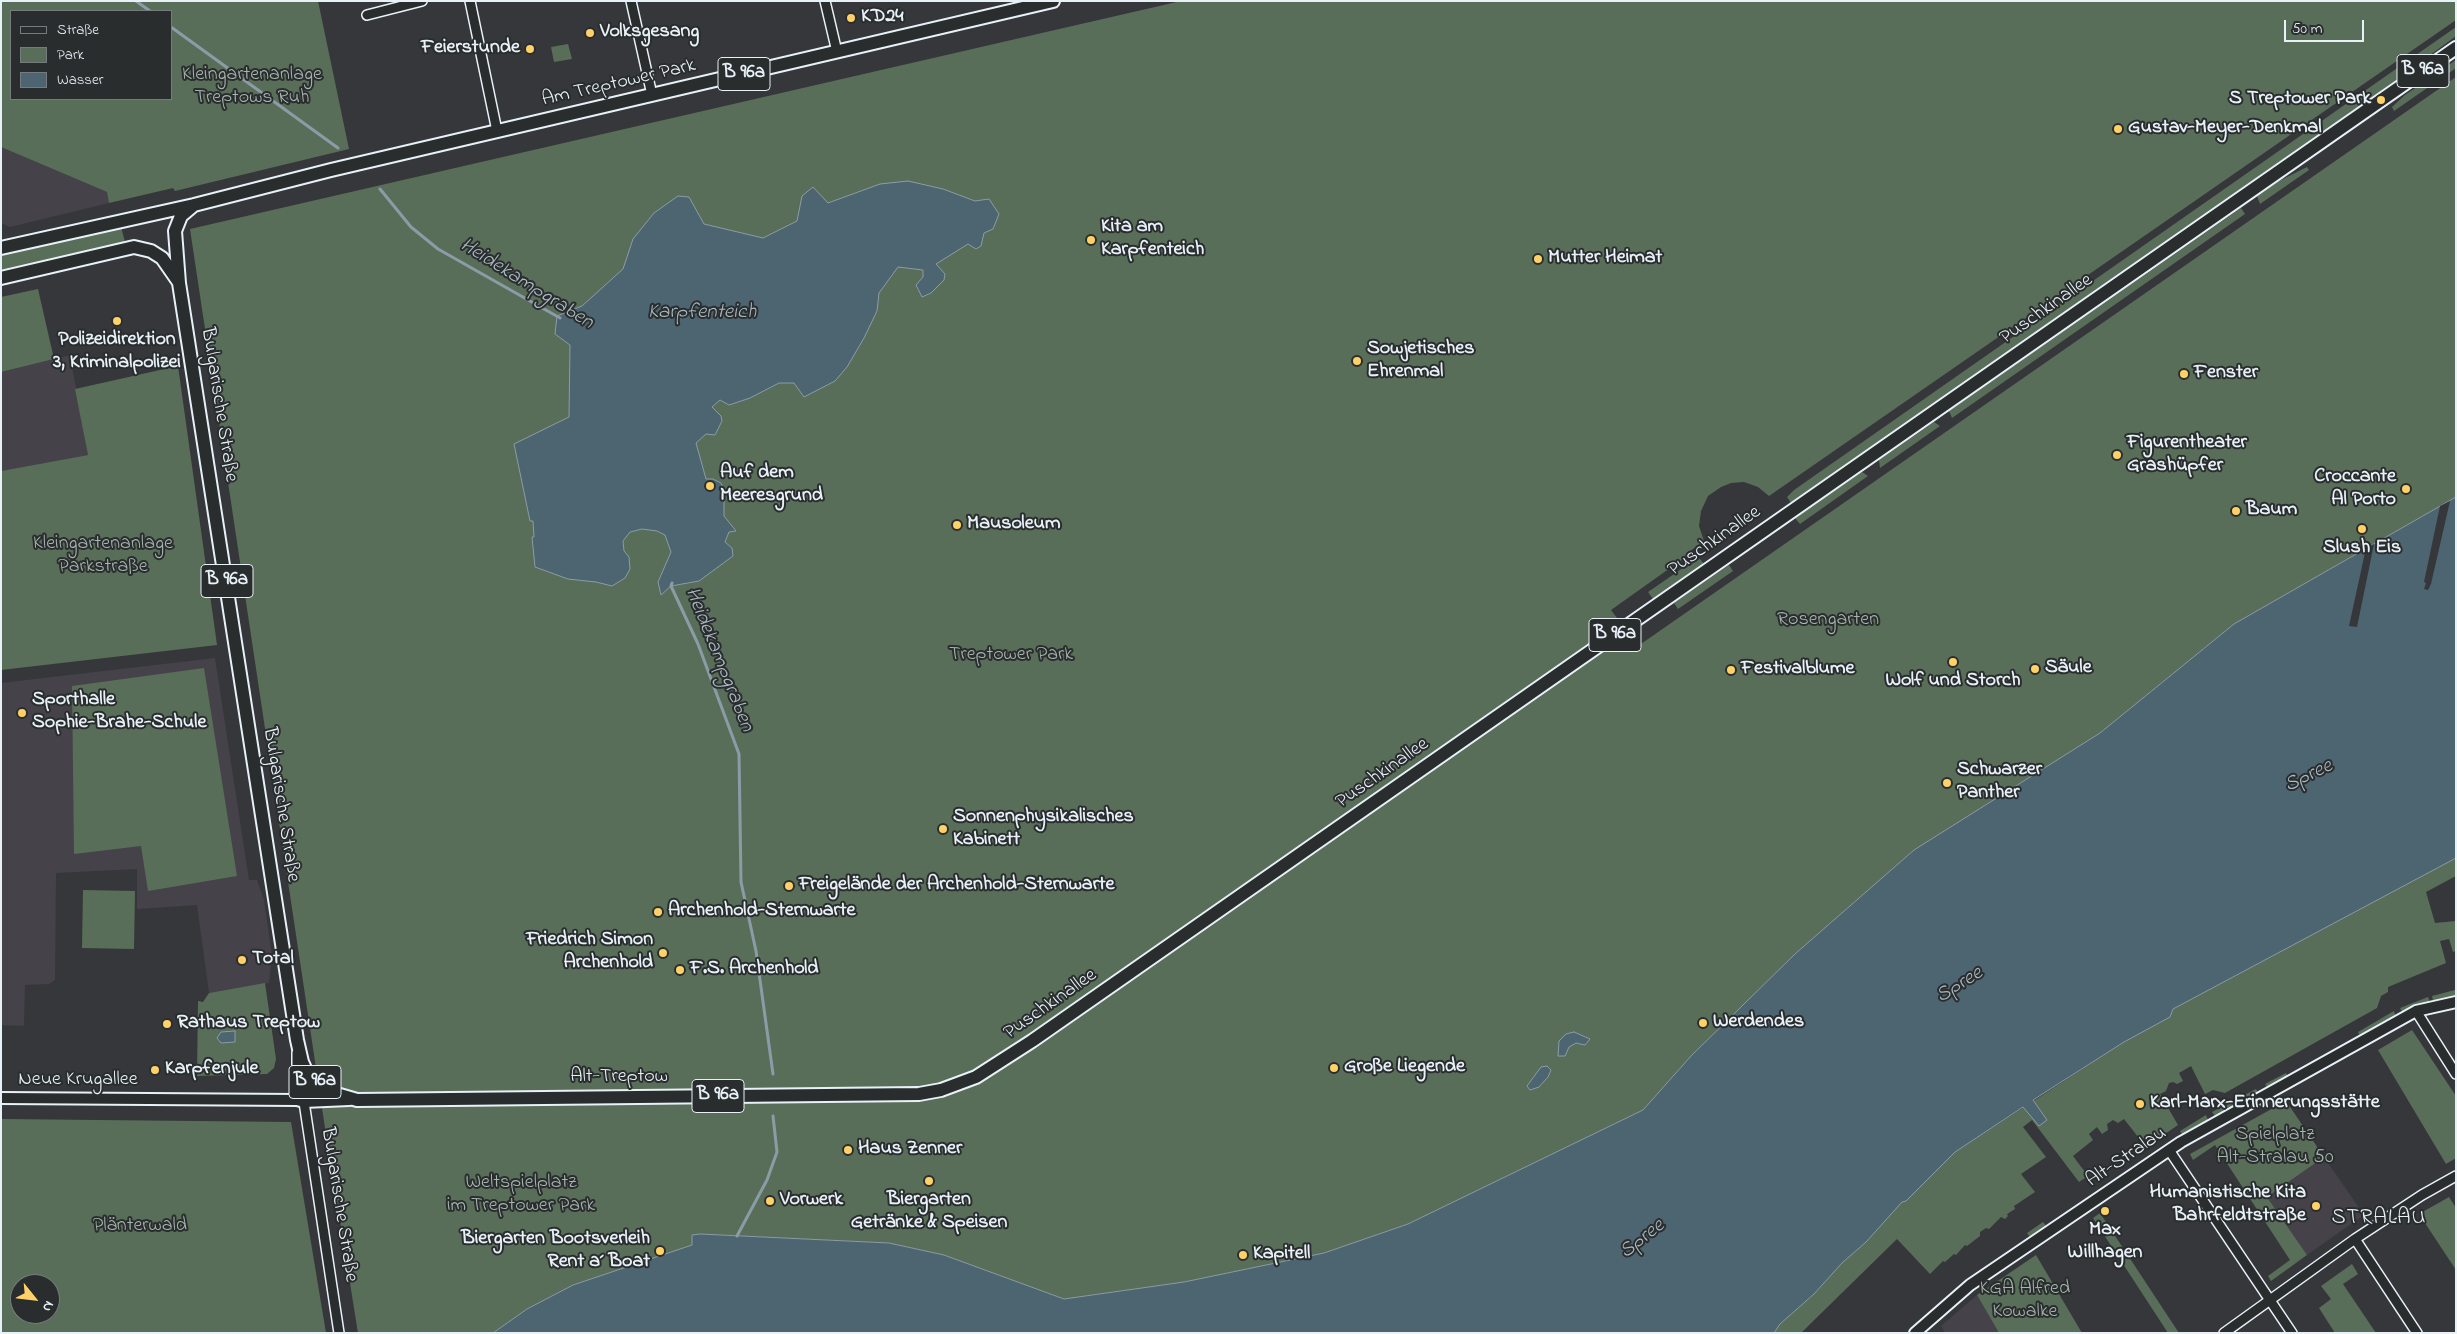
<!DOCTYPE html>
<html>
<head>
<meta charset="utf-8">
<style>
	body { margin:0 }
	#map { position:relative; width:2457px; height:1334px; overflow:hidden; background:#36373b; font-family:"Indie Flower",sans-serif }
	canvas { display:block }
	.frame { position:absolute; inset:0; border:2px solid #e8f1f8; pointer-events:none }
	.legend { position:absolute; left:10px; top:10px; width:162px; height:90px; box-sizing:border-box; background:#2a2d2e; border:1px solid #767b7f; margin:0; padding:6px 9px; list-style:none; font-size:15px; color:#e8f1f8 }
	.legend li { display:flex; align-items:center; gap:10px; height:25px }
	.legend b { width:25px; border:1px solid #767b7f }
	.north { position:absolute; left:10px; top:1274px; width:50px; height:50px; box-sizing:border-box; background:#2a2d2e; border:1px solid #767b7f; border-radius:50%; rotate:119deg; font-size:14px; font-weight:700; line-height:20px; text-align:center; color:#e8f1f8 }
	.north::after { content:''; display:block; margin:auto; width:18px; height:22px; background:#ffd166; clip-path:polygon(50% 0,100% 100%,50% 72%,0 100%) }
	.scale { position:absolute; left:2284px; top:20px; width:80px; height:22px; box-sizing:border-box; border:2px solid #e8f1f8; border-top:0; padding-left:6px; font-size:15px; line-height:18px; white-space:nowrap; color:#e8f1f8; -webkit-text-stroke:4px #2a2d2e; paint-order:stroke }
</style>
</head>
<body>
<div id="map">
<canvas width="2457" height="1334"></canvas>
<div class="frame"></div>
<ul class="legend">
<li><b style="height:6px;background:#2a2d2e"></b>Straße</li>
<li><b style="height:14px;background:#596e59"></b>Park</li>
<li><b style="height:14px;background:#4d6471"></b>Wasser</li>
</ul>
<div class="north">N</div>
<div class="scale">50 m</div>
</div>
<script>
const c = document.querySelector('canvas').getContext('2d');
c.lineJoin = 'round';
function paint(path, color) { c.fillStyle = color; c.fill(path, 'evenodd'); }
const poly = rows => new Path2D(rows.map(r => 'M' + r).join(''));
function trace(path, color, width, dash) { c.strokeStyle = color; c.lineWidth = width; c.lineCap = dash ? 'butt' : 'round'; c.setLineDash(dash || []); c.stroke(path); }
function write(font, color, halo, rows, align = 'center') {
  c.font = font + ' "Indie Flower",sans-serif'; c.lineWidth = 4; c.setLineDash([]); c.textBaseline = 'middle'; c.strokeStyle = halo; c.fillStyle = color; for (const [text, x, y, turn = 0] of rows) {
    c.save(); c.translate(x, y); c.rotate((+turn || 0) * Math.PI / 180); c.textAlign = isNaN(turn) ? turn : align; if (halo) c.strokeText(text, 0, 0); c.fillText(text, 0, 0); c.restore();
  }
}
paint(poly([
	[1,147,107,192,109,203,10,227,1,223],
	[70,355,88,455,1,471,1,372],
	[215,658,249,880,257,880,264,900,272,955,269,983,209,993,197,905,137,909,137,869,56,873,55,980,49,984,25,985,24,1026,1,1025,1,683],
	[2324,1157,2364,1215,2307,1255,2267,1197],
	[1977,1295,1999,1333,1945,1333,1941,1326]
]), '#45424a');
paint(poly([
	[1,1,318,1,349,149,175,191,173,188,109,203,107,192,1,147],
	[171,11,171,99,11,99,11,11],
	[1181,1,2456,1,2456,20,1769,496,1758,487,1744,482,1731,483,1721,487,1708,496,1701,511,1699,526,1704,541,1686,554,1687,556,1611,610,1638,646,2456,77,2456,497,2234,624,2100,733,1914,850,1795,954,1691,1056,1643,1110,1408,1224,1324,1253,1184,1282,1064,1299,944,1255,889,1243,700,1234,693,1245,573,1285,527,1309,493,1333,358,1333,325,1128,190,229],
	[2456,27,2456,36,2376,95,1791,503,1787,497,1794,490],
	[568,44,572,59,554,62,551,47],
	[2456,60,2456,68,2394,111,2392,107,2405,95],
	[2307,167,2309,170,2260,204,2257,196,2279,181],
	[2241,208,2245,214,1952,418,1949,411],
	[121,227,125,242,1,271,1,254],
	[38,289,54,359,1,372,1,297],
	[178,366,217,645,1,670,1,471,88,455,75,389],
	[1934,422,1940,426,1880,468,1879,460],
	[1862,472,1868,476,1800,524,1795,518],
	[1700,559,1704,564,1653,599,1648,592,1693,561],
	[1729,565,1733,571,1678,609,1674,603],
	[204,668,237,876,148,891,141,846,74,854,72,686],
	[2456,858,2456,876,2426,892,2435,923,2456,921,2456,951,2453,952,2449,939,2440,941,2446,963,2388,987,2388,992,2381,996,2377,1008,2225,1093,2213,1090,2205,1094,2191,1066,2179,1073,2183,1081,2177,1084,2173,1082,2169,1083,2166,1091,2160,1094,2178,1125,2146,1147,2124,1119,2118,1123,2113,1120,2107,1124,2108,1130,2102,1134,2097,1127,2089,1134,2093,1140,2073,1156,2088,1176,2079,1182,2032,1120,2023,1127,2046,1157,2021,1174,2035,1192,2014,1206,2015,1209,2007,1214,2008,1216,2005,1219,2001,1217,1989,1229,1986,1228,1980,1232,1980,1236,1967,1246,1965,1245,1956,1255,1954,1254,1945,1262,1943,1261,1930,1274,1897,1239,1801,1333,1774,1333,1780,1324,1814,1294,1842,1263,1866,1242,1902,1201,1906,1201,1955,1152,2124,1042,2169,1017,2173,1009],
	[83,890,135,891,134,949,82,948],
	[265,983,276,1059,274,1068,267,1074,197,1076,198,1001,203,1002,209,993],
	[2455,990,2455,996,2433,1001,2432,996],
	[2428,997,2430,1002,2402,1012,2400,1008],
	[2394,1011,2395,1015,2360,1036,2358,1032],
	[2412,1030,2456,1096,2456,1158,2446,1164,2378,1050],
	[2286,1073,2288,1077,2268,1088,2265,1084],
	[2256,1089,2258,1093,2215,1116,2212,1112],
	[2286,1101,2324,1157,2267,1197,2307,1255,2271,1281,2268,1276,2290,1260,2215,1145,2193,1160,2190,1154],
	[2206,1115,2208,1120,2182,1134,2180,1131],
	[1,1119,291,1122,326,1333,1,1333],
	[20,1284,50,1284,50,1314,20,1314],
	[2449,1197,2456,1208,2456,1270,2419,1214],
	[2100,1213,2179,1333,2168,1333,2093,1218],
	[2043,1222,2046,1226,2030,1237,2027,1233],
	[2036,1255,2082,1333,1999,1333,1977,1295],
	[2352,1264,2358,1274,2343,1284,2376,1333,2335,1333,2319,1308,2331,1299,2321,1286]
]), '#596e59');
const water = poly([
	[908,181,943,189,975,201,989,199,999,214,993,229,984,233,981,246,976,249,968,244,936,264,945,274,944,280,931,293,922,297,916,285,923,277,923,270,898,267,879,293,877,311,864,338,847,367,835,381,804,397,794,383,779,383,750,398,729,405,720,400,712,407,721,416,722,421,715,435,706,434,696,443,706,479,713,479,721,483,724,491,724,516,736,531,729,532,725,542,732,548,733,556,699,581,671,586,661,595,658,582,671,552,665,535,657,531,642,529,630,532,623,541,624,551,629,557,630,569,625,578,612,586,596,582,568,579,535,567,532,537,534,537,533,521,530,521,514,444,569,417,570,345,555,334,557,316,582,306,623,269,633,239,654,213,678,196,689,197,704,224,763,238,797,221,802,196,813,187,828,203,880,184,908,181],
	[2456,497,2456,858,2173,1009,2170,1017,2124,1042,2033,1100,2047,1120,2039,1126,2023,1107,1955,1152,1906,1201,1902,1202,1866,1242,1842,1263,1814,1294,1780,1324,1774,1333,493,1333,527,1309,573,1285,692,1245,692,1235,700,1234,889,1243,944,1255,1064,1299,1184,1282,1324,1253,1408,1224,1643,1110,1691,1056,1795,954,1914,850,2100,733,2234,624,2456,497],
	[235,1031,235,1042,221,1043,217,1038,221,1032,235,1031],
	[1574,1032,1590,1039,1585,1045,1576,1043,1569,1047,1565,1056,1558,1056,1559,1041,1566,1034,1574,1032],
	[1547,1066,1551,1070,1548,1077,1539,1087,1530,1090,1527,1086,1541,1067,1547,1066]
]);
paint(water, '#4d6471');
trace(water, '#8b9ca7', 1);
paint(poly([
	[2450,501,2431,584,2428,590,2424,589,2426,583,2424,582,2440,506],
	[2374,544,2357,627,2349,626,2366,548]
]), '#36373b');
trace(poly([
	[136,1,150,11],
	[171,27,338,148],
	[380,189,411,227,438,249,560,318],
	[672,583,671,586,698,644,739,754,741,882,756,951,773,1074],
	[737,1236,767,1180,777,1152,773,1116]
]), '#8b9ca7', 3);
const minor = poly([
	[470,1,497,131],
	[631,1,652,95],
	[825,1,837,52],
	[367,15,422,1],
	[2416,1011,2456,1074],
	[297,1053,297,1080,304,1102,339,1333],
	[2169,1150,2292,1333],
	[2355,1239,2417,1333],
	[2224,1333,2355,1239,2422,1195,2456,1176]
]);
const tertiary = poly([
	[1,1098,297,1100,304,1102,349,1100],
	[1915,1333,1970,1285,2181,1142,2416,1011,2456,1002]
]);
const primary = poly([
	[194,205,181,216,175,231,179,283,297,1040,302,1062,308,1075,317,1083,333,1093,357,1100,919,1094,941,1090,976,1077,1032,1041,2456,48],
	[1,248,194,205,331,170,1053,1],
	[1,278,134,247,151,251,162,258,178,281]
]);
trace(minor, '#e8f1f8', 12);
trace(tertiary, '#e8f1f8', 14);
trace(primary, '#e8f1f8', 16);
trace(minor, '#2a2d2e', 9);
trace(tertiary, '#2a2d2e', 10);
trace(primary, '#2a2d2e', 12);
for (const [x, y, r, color] of [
	[851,18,5,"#ffd166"],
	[590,33,5,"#ffd166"],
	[530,49,5,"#ffd166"],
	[2381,100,5,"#ffd166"],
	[2118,129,5,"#ffd166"],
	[1091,240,5,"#ffd166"],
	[1538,259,5,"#ffd166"],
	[117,321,5,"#ffd166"],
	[1357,361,5,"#ffd166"],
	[2184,374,5,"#ffd166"],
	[2117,455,5,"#ffd166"],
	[710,486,5,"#ffd166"],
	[2406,489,5,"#ffd166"],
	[2236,511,5,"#ffd166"],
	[957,525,5,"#ffd166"],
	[2362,529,5,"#ffd166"],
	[1953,662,5,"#ffd166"],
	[2035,669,5,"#ffd166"],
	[1731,670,5,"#ffd166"],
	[22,713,5,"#ffd166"],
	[1947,783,5,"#ffd166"],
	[943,829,5,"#ffd166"],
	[789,886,5,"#ffd166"],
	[658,912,5,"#ffd166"],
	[663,953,5,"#ffd166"],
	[242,960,5,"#ffd166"],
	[680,970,5,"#ffd166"],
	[1703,1023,5,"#ffd166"],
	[167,1024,5,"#ffd166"],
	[1334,1068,5,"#ffd166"],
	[155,1070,5,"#ffd166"],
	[2140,1104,5,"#ffd166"],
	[848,1150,5,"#ffd166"],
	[929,1181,5,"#ffd166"],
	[770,1201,5,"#ffd166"],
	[2316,1206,5,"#ffd166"],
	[2105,1211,5,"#ffd166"],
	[660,1251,5,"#ffd166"],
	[1243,1255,5,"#ffd166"]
]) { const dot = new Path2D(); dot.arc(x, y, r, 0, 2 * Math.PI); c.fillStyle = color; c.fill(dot); trace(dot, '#2a2d2e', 2); }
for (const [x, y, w] of [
	[2423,71,52],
	[744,74,52],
	[227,581,52],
	[1615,635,52],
	[315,1082,52],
	[718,1096,52]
]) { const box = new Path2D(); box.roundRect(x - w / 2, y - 16.5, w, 33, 4); c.fillStyle = '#2a2d2e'; c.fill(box); trace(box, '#e8f1f8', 1); }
write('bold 19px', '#e8f1f8', null, [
	["B 96a",2423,71],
	["B 96a",744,74],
	["B 96a",227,581],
	["B 96a",1615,635],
	["B 96a",315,1082],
	["B 96a",718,1096]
]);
write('bold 20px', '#e8f1f8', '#2a2d2e', [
	["KD24",861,18],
	["Volksgesang",600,33],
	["Feierstunde",520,49,"right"],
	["S Treptower Park",2371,100,"right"],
	["Gustav-Meyer-Denkmal",2128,129],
	["Kita am",1101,228],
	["Karpfenteich",1101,251],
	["Mutter Heimat",1548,259],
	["Polizeidirektion",117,341,"center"],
	["3, Kriminalpolizei",117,364,"center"],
	["Sowjetisches",1367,350],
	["Ehrenmal",1367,373],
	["Fenster",2194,374],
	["Figurentheater",2127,444],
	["Grashüpfer",2127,467],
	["Auf dem",720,474],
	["Meeresgrund",720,497],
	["Croccante",2396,478,"right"],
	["Al Porto",2396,501,"right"],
	["Baum",2246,511],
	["Mausoleum",967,525],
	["Slush Eis",2362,549,"center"],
	["Säule",2045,669],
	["Festivalblume",1741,670],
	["Wolf und Storch",1953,682,"center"],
	["Sporthalle",32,701],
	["Sophie-Brahe-Schule",32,724],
	["Schwarzer",1957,771],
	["Panther",1957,794],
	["Sonnenphysikalisches",953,818],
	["Kabinett",953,841],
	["Freigelände der Archenhold-Sternwarte",799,886],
	["Archenhold-Sternwarte",668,912],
	["Friedrich Simon",653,941,"right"],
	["Archenhold",653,964,"right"],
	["Total",252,960],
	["F.S. Archenhold",690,970],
	["Werdendes",1713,1023],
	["Rathaus Treptow",177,1024],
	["Große Liegende",1344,1068],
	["Karpfenjule",165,1070],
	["Karl-Marx-Erinnerungsstätte",2150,1104],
	["Haus Zenner",858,1150],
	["Humanistische Kita",2306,1194,"right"],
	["Bahrfeldtstraße",2306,1217,"right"],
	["Vorwerk",780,1201],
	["Biergarten",929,1201,"center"],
	["Getränke & Speisen",929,1224,"center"],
	["Max",2105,1231,"center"],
	["Willhagen",2105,1254,"center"],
	["Biergarten Bootsverleih",650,1240,"right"],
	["Rent a´ Boat",650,1263,"right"],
	["Kapitell",1253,1255]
], 'left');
write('20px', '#a8b6b0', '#2a2d2e', [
	["Kleingartenanlage",252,76],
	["Treptows Ruh",252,99],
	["Kleingartenanlage",103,545],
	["Parkstraße",103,568],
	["Rosengarten",1828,621],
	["Treptower Park",1011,656],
	["Spielplatz",2275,1136],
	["Alt-Stralau 50",2275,1159],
	["Weltspielplatz",521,1184],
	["im Treptower Park",521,1207],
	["Plänterwald",140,1227],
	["KGA Alfred",2025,1290],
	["Kowalke",2025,1313]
]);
write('20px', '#e8f1f8', '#2a2d2e', [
	["Am Treptower Park",619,84,-13],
	["Puschkinallee",2047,310,-35],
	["Bulgarische Straße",218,405,81],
	["Puschkinallee",1715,542,-35],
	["Puschkinallee",1383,774,-35],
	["Bulgarische Straße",280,805,81],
	["Puschkinallee",1051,1005,-35],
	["Alt-Treptow",619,1078],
	["Neue Krugallee",78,1081],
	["Alt-Stralau",2127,1158,-34],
	["Bulgarische Straße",338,1205,81]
]);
write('italic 21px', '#aab9c2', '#2a2d2e', [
	["Heidekampgraben",526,285,32],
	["Karpfenteich",702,314],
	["Heidekampgraben",718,660,68],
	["Spree",2309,777,-26],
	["Spree",1960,986,-32],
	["Spree",1643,1240,-38]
]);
c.letterSpacing = '1px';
write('22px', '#e8f1f8', '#2a2d2e', [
	["STRALAU",2379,1219]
]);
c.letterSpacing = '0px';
</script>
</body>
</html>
